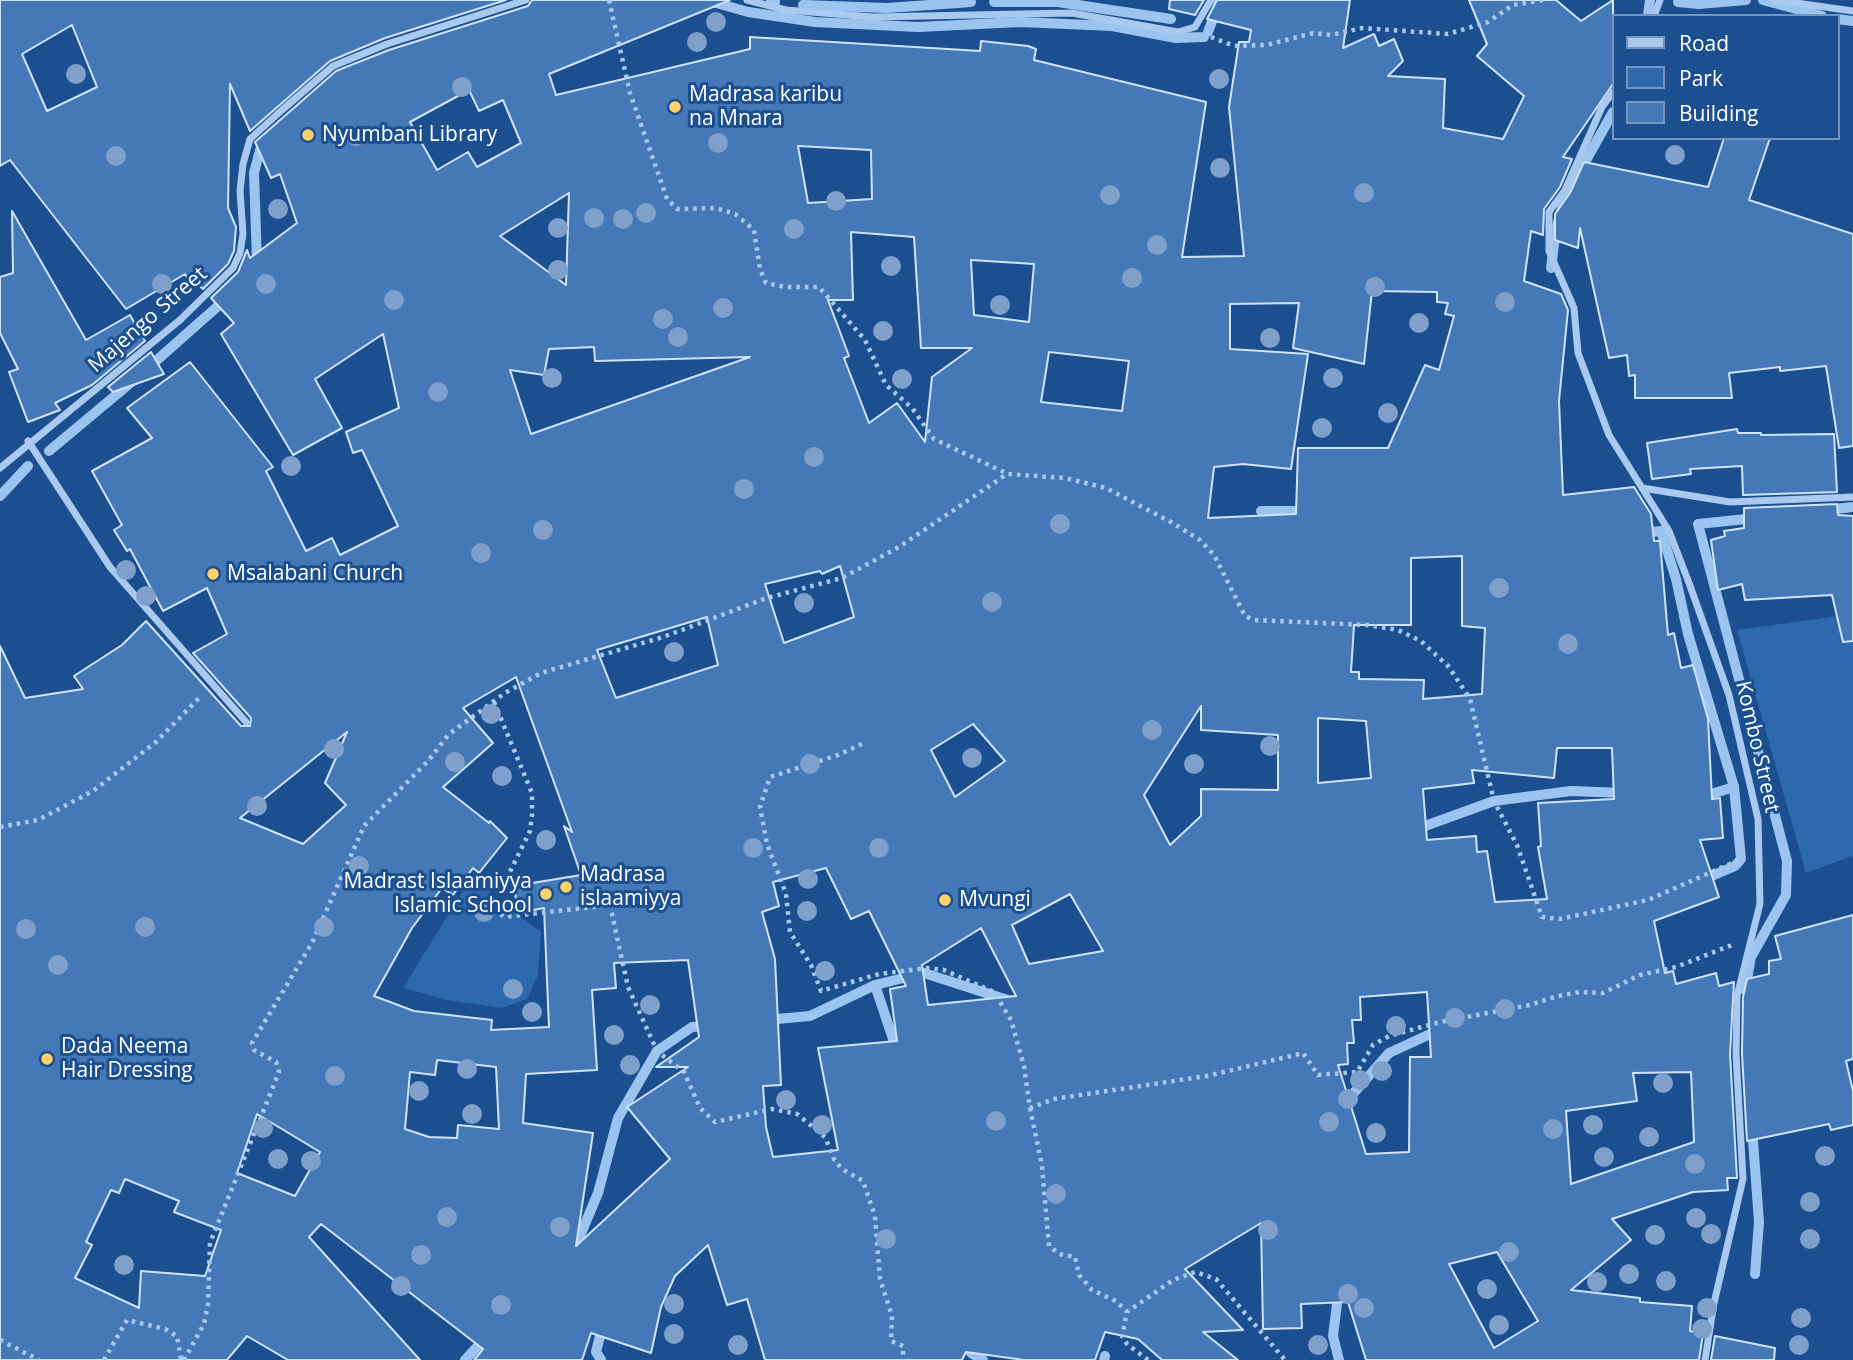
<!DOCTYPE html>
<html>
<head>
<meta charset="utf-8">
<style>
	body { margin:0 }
	#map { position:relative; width:1853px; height:1360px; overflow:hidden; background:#1b4f8f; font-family:"Open Sans",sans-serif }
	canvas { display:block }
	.legend { position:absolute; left:1612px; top:14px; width:228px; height:126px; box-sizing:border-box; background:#1b4f8f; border:2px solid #7695bc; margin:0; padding:9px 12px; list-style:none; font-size:21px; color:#fff }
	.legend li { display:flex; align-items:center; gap:14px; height:35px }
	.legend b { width:35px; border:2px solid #7695bc }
</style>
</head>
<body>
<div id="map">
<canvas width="1853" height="1360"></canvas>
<ul class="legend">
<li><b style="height:9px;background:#a9c9ee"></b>Road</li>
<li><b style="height:19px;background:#2e69ad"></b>Park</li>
<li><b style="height:19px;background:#4478b7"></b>Building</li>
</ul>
</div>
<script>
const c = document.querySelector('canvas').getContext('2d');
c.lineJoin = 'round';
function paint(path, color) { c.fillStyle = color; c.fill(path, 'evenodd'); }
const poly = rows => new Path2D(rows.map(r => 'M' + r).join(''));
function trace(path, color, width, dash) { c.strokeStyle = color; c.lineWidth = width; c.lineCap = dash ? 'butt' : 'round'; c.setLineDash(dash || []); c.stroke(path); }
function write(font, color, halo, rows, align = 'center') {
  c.font = font + ' "Open Sans",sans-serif'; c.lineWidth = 6; c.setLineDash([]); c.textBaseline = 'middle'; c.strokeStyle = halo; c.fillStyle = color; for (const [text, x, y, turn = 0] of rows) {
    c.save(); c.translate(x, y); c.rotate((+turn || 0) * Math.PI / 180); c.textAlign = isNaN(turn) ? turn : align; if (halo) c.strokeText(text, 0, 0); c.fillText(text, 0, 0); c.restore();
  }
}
paint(poly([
	[1853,614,1853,856,1806,873,1737,630],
	[473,874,499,901,541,932,538,975,527,999,502,1008,447,1000,403,988]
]), '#2e69ad');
trace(poly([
	[706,0,748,12,815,22,918,27,1020,22,1112,26,1176,38,1204,37],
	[771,0,775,2],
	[1763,0,1822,16],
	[994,2,1058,2,1171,19],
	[1678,2,1699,4,1746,0],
	[803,5,887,8,971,2],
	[1648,16,1650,0],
	[1837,19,1853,21],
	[1208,32,1220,0],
	[253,266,257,262,254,173,260,150,267,142],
	[1551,268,1556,229,1565,198,1613,112],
	[148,368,226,299],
	[49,451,134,380],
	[0,496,28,466],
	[1827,510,1853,507],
	[1261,511,1306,511],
	[1642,533,1661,531,1676,579,1688,634,1734,787,1741,859,1735,866,1700,881],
	[1701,797,1734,787],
	[1414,830,1494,801,1571,791,1624,793],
	[875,985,897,1051],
	[1745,990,1751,957,1786,895,1787,861,1698,524,1756,518],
	[766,1020,810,1016,875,985,924,973,1014,1002],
	[1335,1100,1351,1096,1389,1053,1439,1030],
	[1752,1127,1759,1222,1755,1274],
	[572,1255,598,1193,618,1118,657,1051,692,1027,710,1026],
	[1334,1292,1337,1304,1333,1336,1339,1360],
	[972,1340,971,1353,983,1360],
	[465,1360,486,1337],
	[601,1360,596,1352,603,1324],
	[1104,1360,1105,1356]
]), '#9cc4f0', 10);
const building = poly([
	[0,0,506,0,385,38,330,61,250,131,230,84,228,208,236,227,234,251,228,264,203,289,195,282,191,284,185,274,126,309,10,160,0,166,0,0],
	[72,25,97,87,47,111,22,54,72,25],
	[532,0,730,0,549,74,556,95,750,49,750,37,980,51,981,41,1028,46,1036,49,1034,60,1206,102,1182,257,1244,256,1229,107,1239,42,1249,42,1251,30,1207,19,1217,0,1350,0,1343,48,1374,34,1379,46,1394,39,1403,61,1388,76,1445,79,1443,128,1503,139,1524,96,1477,56,1487,44,1469,0,1556,0,1581,21,1613,0,1613,84,1563,157,1572,159,1560,187,1544,209,1543,235,1531,231,1524,281,1561,294,1568,310,1559,401,1563,495,1634,487,1651,514,1654,541,1660,541,1668,635,1674,633,1681,668,1693,665,1708,719,1712,799,1720,798,1723,838,1700,840,1719,897,1654,921,1665,973,1673,971,1676,984,1716,973,1719,986,1734,982,1730,1054,1737,1178,1727,1178,1728,1190,1693,1192,1612,1219,1631,1240,1571,1290,1640,1298,1640,1302,1692,1306,1690,1331,1703,1334,1699,1360,1366,1360,1348,1302,1301,1304,1302,1328,1263,1329,1261,1223,1185,1269,1243,1330,1203,1332,1238,1360,1162,1360,1138,1339,1105,1332,1095,1360,1024,1360,966,1352,962,1360,765,1360,747,1299,727,1305,708,1245,675,1276,661,1307,651,1353,591,1333,582,1360,474,1360,483,1349,321,1224,309,1237,420,1360,288,1360,247,1336,227,1360,0,1360,0,646,25,698,83,689,74,676,122,645,146,621,241,726,250,726,251,718,193,653,227,634,207,588,163,611,130,549,127,551,114,530,122,525,92,471,152,438,127,408,190,362,273,467,266,471,306,551,332,538,340,555,398,526,362,450,353,453,346,432,399,408,383,334,315,379,342,428,293,455,221,334,234,323,211,298,238,272,247,250,250,258,297,223,280,174,271,178,255,142,336,71,389,50,528,6,532,0],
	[469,90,479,111,503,100,521,143,477,167,468,152,437,170,410,122,469,90],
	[798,146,871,150,872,199,808,203,798,146],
	[569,193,566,285,500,236,569,193],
	[851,232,914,237,921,348,972,348,932,377,925,442,897,403,869,423,844,358,849,356,828,300,853,300,851,232],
	[971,260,1034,264,1029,322,974,315,971,260],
	[1372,291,1437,292,1437,302,1448,303,1445,314,1454,316,1439,370,1425,365,1388,448,1298,448,1296,514,1208,518,1214,467,1243,464,1291,469,1308,354,1230,349,1230,304,1299,303,1293,348,1364,364,1372,291],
	[594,347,595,361,750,357,531,434,510,370,544,375,549,349,594,347],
	[1049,352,1129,361,1122,411,1041,402,1049,352],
	[1462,556,1462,626,1485,628,1482,694,1423,699,1424,680,1359,679,1359,672,1351,672,1354,625,1411,625,1411,558,1462,556],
	[840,566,854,617,784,643,765,584,820,571,822,574,840,566],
	[707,617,718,665,616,698,597,650,707,617],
	[516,677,572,832,564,826,581,875,514,886,518,913,544,908,549,1027,491,1030,492,1020,414,1011,374,996,412,928,442,888,453,895,473,868,479,873,507,838,490,821,489,823,443,787,493,743,463,708,516,677],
	[1201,706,1201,730,1278,735,1278,790,1201,789,1201,816,1170,845,1144,795,1201,706],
	[1318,718,1366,721,1371,778,1318,783,1318,718],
	[973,724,1005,761,955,797,931,750,973,724],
	[347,732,325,783,346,805,303,844,240,818,347,732],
	[1557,748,1612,748,1614,799,1538,803,1541,846,1538,847,1547,899,1495,902,1487,851,1477,852,1476,836,1427,840,1423,789,1474,783,1472,770,1554,778,1557,748],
	[826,868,851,919,869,911,906,986,890,989,897,1041,818,1048,838,1150,773,1157,766,1127,763,1086,781,1085,775,959,762,912,779,906,773,882,826,868],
	[1070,894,1103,951,1029,964,1012,925,1070,894],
	[981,928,1016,996,928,1005,922,965,981,928],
	[688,960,699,1037,656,1067,688,1067,627,1107,670,1159,576,1246,593,1133,523,1123,526,1074,597,1070,592,990,616,988,614,963,688,960],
	[1427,992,1431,1057,1410,1057,1409,1152,1366,1154,1338,1065,1348,1064,1347,1043,1354,1043,1352,1020,1361,1020,1360,997,1427,992],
	[437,1060,496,1067,499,1129,458,1125,457,1138,429,1137,405,1129,410,1072,435,1075,437,1060],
	[1691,1072,1694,1142,1571,1184,1566,1111,1637,1101,1633,1073,1691,1072],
	[257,1114,320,1152,295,1196,237,1173,257,1114],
	[125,1179,179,1201,174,1212,221,1230,205,1276,141,1271,139,1308,75,1278,92,1245,86,1242,111,1190,119,1193,125,1179],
	[1497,1252,1538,1321,1494,1348,1449,1264,1497,1252],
	[1170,0,1204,0,1195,15,1169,9,1170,0],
	[1724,138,1770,138,1749,200,1853,234,1853,446,1839,448,1826,366,1780,371,1780,367,1729,373,1732,398,1635,398,1635,375,1629,376,1627,355,1609,358,1580,228,1578,248,1555,240,1555,214,1570,193,1584,162,1708,187,1724,138],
	[12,211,86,340,130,315,145,341,92,385,55,403,60,410,28,422,9,372,18,369,0,333,0,277,13,273,12,211],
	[151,352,164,374,113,392,108,387,151,352],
	[1737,429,1738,433,1761,433,1761,435,1834,434,1837,492,1743,495,1742,466,1690,469,1691,474,1652,479,1647,443,1737,429],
	[1837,504,1838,515,1853,516,1853,641,1843,642,1832,595,1745,600,1742,584,1718,590,1711,540,1725,536,1724,531,1744,528,1744,508,1837,504],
	[1853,915,1853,1059,1846,1061,1853,1091,1853,1125,1831,1130,1829,1124,1747,1141,1742,1054,1743,997,1747,979,1769,974,1769,961,1781,959,1775,936,1853,915],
	[1715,1336,1775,1348,1774,1360,1711,1360,1715,1336]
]);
paint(building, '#4478b7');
trace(building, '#cfe3fa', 2);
trace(poly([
	[609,0,630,93,667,199,677,209,716,208,735,214,746,223,754,230,760,269,766,283,785,287,819,287,865,340,886,385,912,408,934,439,1008,474,1065,478,1106,488,1171,522,1200,540,1214,555,1245,616,1254,620,1367,625,1398,630,1421,641,1449,667,1470,699,1494,801,1517,845,1542,917,1560,919,1648,900,1741,859],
	[1211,37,1234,46,1267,45,1313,33,1331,35,1362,28,1448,34,1488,22,1513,5,1543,0],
	[494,702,532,793,532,815,530,831,496,900,497,911,504,917,610,905,628,987,657,1051,684,1072,700,1108,715,1122,772,1109,797,1114,825,1137,834,1159,842,1169,863,1181,875,1216,880,1279,892,1316,891,1341,903,1346,903,1360],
	[862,744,838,755,770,777,760,807,767,844,786,894,790,932,811,965,821,991,879,974,927,968,944,970,994,992,1011,1020,1024,1066,1030,1108,1054,1099,1207,1076,1303,1053,1318,1075,1357,1072,1373,1045,1389,1036,1440,1022,1530,1005,1554,997,1579,992,1603,993,1640,975,1676,967,1732,945],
	[0,827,38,820,93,791,156,742,200,697],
	[1030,1108,1042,1166,1049,1246,1059,1254,1075,1257,1079,1275,1092,1290,1116,1301,1127,1312],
	[0,1340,39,1360],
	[104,1360,127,1320,165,1329,177,1336,181,1360],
	[184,1360,204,1324,208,1304,210,1243,279,1072,276,1062,254,1050,252,1043,313,941,364,826,428,761,449,734,505,693,541,673,663,637,767,598,842,578,899,547,1007,474],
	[1148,1360,1127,1344,1122,1336,1127,1312,1173,1280,1195,1272,1216,1279,1285,1360]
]), '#a9c9ee', 4.5, [3.5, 5]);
trace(poly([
	[747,0,786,10,873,17,1072,13,1178,32,1195,27,1211,0],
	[1775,0,1853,11],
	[1654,16,1660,0],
	[1613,92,1602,107,1565,190,1549,212,1549,251,1574,308,1578,353,1609,435,1669,531,1689,583,1729,695,1758,819,1760,904,1737,996,1736,1054,1743,1179,1714,1303,1705,1360],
	[28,441,110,567,246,722],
	[0,468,180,320,233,268,240,253,243,234,240,191,243,164,250,139,282,110,333,66,387,44,526,0],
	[1642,488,1730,502,1853,497]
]), '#a9c9ee', 7);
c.fillStyle = '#7ea0ca';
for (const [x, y] of [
	[716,22],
	[697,42],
	[76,74],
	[1219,79],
	[462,87],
	[356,136],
	[718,143],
	[1675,155],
	[116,156],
	[1220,168],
	[1364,193],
	[1110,195],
	[836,201],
	[278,209],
	[646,213],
	[594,218],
	[623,219],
	[558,228],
	[794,229],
	[1157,245],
	[891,266],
	[558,270],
	[1132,278],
	[162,284],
	[266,284],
	[1375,287],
	[394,300],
	[1505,302],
	[1000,305],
	[723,308],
	[663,319],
	[1419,323],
	[883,331],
	[678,337],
	[1270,338],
	[552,378],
	[1333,378],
	[902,379],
	[438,392],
	[1388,413],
	[1322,428],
	[814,457],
	[291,466],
	[744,489],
	[1060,524],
	[543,530],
	[481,553],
	[126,570],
	[1499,588],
	[146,596],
	[992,602],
	[804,603],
	[1568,644],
	[674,652],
	[491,714],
	[1152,730],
	[1270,746],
	[334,749],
	[972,758],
	[455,762],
	[810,764],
	[1194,764],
	[502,776],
	[257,806],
	[546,840],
	[753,848],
	[879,848],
	[359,866],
	[808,879],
	[807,911],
	[484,912],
	[145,927],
	[324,927],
	[26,929],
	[58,965],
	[825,971],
	[513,989],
	[650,1005],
	[1505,1009],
	[532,1012],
	[1455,1018],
	[1396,1026],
	[614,1035],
	[630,1065],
	[467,1069],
	[1382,1071],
	[335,1076],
	[1360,1080],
	[1663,1083],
	[419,1091],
	[1348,1099],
	[786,1100],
	[472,1114],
	[996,1121],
	[1329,1122],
	[822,1125],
	[1593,1125],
	[263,1128],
	[1553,1129],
	[1376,1133],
	[1649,1137],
	[1825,1156],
	[1604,1157],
	[278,1159],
	[311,1161],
	[1695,1164],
	[1056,1194],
	[1810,1202],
	[447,1217],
	[1696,1218],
	[560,1227],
	[1268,1230],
	[1711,1234],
	[1655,1235],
	[886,1239],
	[1810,1239],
	[1509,1252],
	[421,1255],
	[124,1265],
	[1629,1274],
	[1666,1281],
	[1597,1282],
	[401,1286],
	[1487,1289],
	[1348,1294],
	[674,1304],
	[501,1305],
	[1364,1308],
	[1707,1308],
	[1801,1318],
	[1499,1325],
	[1702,1329],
	[674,1334],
	[738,1345],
	[1318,1345],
	[1799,1345]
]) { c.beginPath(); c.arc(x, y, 10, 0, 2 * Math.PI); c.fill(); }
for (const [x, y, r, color] of [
	[675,107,7,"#ffd166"],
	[308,135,7,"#ffd166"],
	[213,574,7,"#ffd166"],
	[566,887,7,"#ffd166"],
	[546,894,7,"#ffd166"],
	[945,900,7,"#ffd166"],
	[47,1059,7,"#ffd166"]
]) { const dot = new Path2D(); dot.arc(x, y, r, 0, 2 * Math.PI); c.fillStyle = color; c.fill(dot); trace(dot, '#1b4f8f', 2.5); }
write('21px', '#fff', '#1b4f8f', [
	["Madrasa karibu",689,95],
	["na Mnara",689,119],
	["Nyumbani Library",322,135],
	["Msalabani Church",227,574],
	["Madrasa",580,875],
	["islaamiyya",580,899],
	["Madrast Islaamiyya",532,882,"right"],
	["Islamic School",532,906,"right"],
	["Mvungi",959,900],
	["Dada Neema",61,1047],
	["Hair Dressing",61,1071]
], 'left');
write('21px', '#fff', '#1b4f8f', [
	["Majengo Street",148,320,-41],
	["Kombo Street",1757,747,77]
]);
</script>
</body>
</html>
